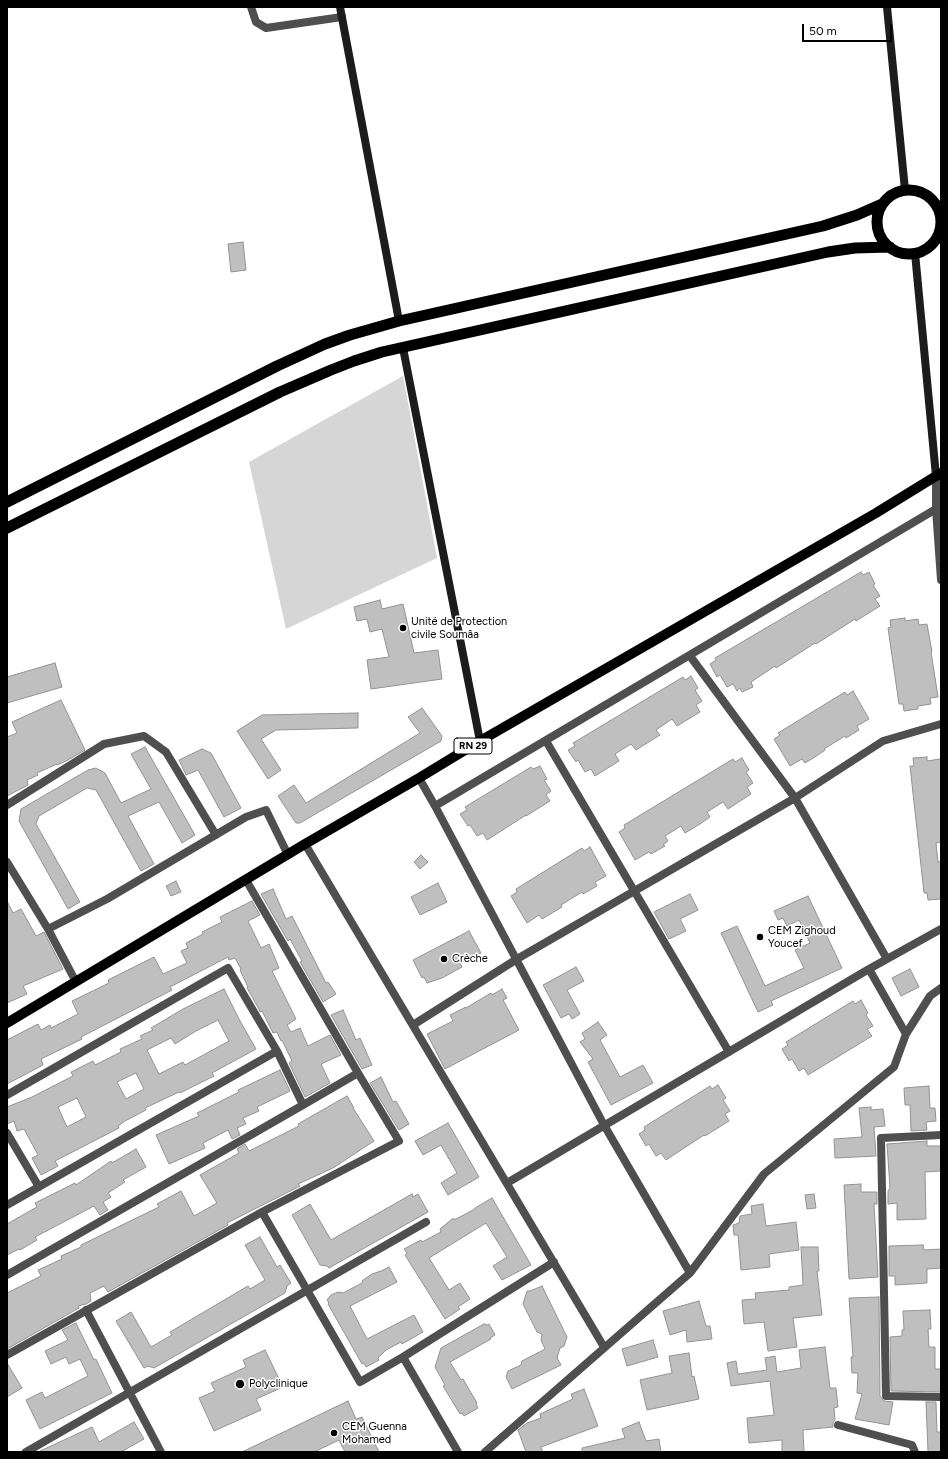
<!DOCTYPE html>
<html>
<head>
<meta charset="utf-8">
<style>
	body { margin:0 }
	#map { position:relative; width:948px; height:1459px; overflow:hidden; background:#fff; font-family:Figtree,sans-serif }
	canvas { display:block }
	.frame { position:absolute; inset:0; border:8px solid #000; pointer-events:none }
	.scale { position:absolute; left:802px; top:24px; width:90px; height:18px; box-sizing:border-box; border:2px solid #000; border-top:0; padding-left:5px; font-size:12px; line-height:14px; white-space:nowrap; color:#000; -webkit-text-stroke:3px #fff; paint-order:stroke }
</style>
</head>
<body>
<div id="map">
<canvas width="948" height="1459"></canvas>
<div class="frame"></div>
<div class="scale">50 m</div>
</div>
<script>
const c = document.querySelector('canvas').getContext('2d');
c.lineJoin = 'round';
function paint(path, color) { c.fillStyle = color; c.fill(path, 'evenodd'); }
const poly = rows => new Path2D(rows.map(r => 'M' + r).join(''));
function trace(path, color, width, dash) { c.strokeStyle = color; c.lineWidth = width; c.lineCap = dash ? 'butt' : 'round'; c.setLineDash(dash || []); c.stroke(path); }
function write(font, color, halo, rows, align = 'center') {
  c.font = font + ' Figtree,sans-serif'; c.lineWidth = 3; c.setLineDash([]); c.textBaseline = 'middle'; c.strokeStyle = halo; c.fillStyle = color; for (const [text, x, y, turn = 0] of rows) {
    c.save(); c.translate(x, y); c.rotate((+turn || 0) * Math.PI / 180); c.textAlign = isNaN(turn) ? turn : align; if (halo) c.strokeText(text, 0, 0); c.fillText(text, 0, 0); c.restore();
  }
}
paint(poly([
	[403,376,437,558,286,629,249,462]
]), '#d6d6d6');
const building = poly([
	[243,242,246,270,231,272,228,244,243,242],
	[861,572,863,575,869,572,875,584,873,585,880,596,875,599,880,606,856,621,855,619,816,644,815,643,776,668,775,666,751,682,753,687,742,692,740,688,737,691,733,684,727,687,720,675,717,677,710,664,716,660,715,658,861,572],
	[380,600,382,609,403,604,414,653,438,650,442,679,371,689,367,660,389,657,382,629,370,632,367,619,357,621,354,607,380,600],
	[905,618,905,621,918,619,919,625,927,624,932,652,931,652,938,697,930,698,931,704,918,706,918,709,904,711,903,704,899,704,888,628,891,627,890,620,905,618],
	[55,663,62,687,7,703,7,677,55,663],
	[691,676,698,688,695,690,702,701,696,705,700,712,677,726,672,719,656,730,660,735,636,750,631,744,615,754,619,761,595,776,591,769,585,772,578,760,576,762,568,750,575,746,573,743,683,677,685,680,691,676],
	[853,691,869,719,857,726,859,730,846,738,845,736,824,749,825,750,815,757,805,763,802,759,790,766,774,739,780,735,778,733,845,692,847,695,853,691],
	[61,700,85,750,68,760,57,765,57,764,37,773,38,775,27,780,28,785,7,796,7,737,17,733,12,722,61,700],
	[422,708,442,736,441,741,300,823,296,823,278,796,294,785,306,803,420,733,408,717,422,708],
	[358,713,358,728,276,730,261,739,281,770,268,779,237,731,262,715,358,713],
	[145,747,195,835,182,843,159,802,128,816,154,864,141,871,96,790,87,788,39,816,36,824,80,902,68,909,19,821,21,809,88,770,96,768,105,773,121,803,151,789,131,754,145,747],
	[202,749,211,753,241,808,224,817,198,770,186,775,179,760,202,749],
	[927,757,927,761,940,759,941,764,941,842,936,843,938,862,941,861,941,899,928,900,927,893,924,893,910,766,914,766,913,758,927,757],
	[742,758,749,770,746,772,753,783,747,787,751,794,728,809,723,802,707,812,710,817,700,824,685,833,681,826,665,836,668,841,663,845,665,846,651,854,649,852,635,860,619,832,625,828,624,825,733,759,735,762,742,758],
	[540,766,547,779,544,780,551,791,546,795,550,801,526,816,526,815,487,840,483,833,477,836,470,825,468,826,460,814,467,810,465,807,531,767,533,769,540,766],
	[590,847,606,876,595,882,597,886,583,894,582,892,561,905,562,907,542,919,539,915,527,923,511,896,517,892,516,889,582,848,584,851,590,847],
	[421,855,428,862,420,869,414,862,421,855],
	[176,881,181,892,171,896,166,886,176,881],
	[438,883,447,902,420,915,411,897,438,883],
	[273,889,286,919,292,916,326,983,328,982,336,994,323,1002,300,962,302,961,290,939,288,941,261,894,273,889],
	[690,894,698,910,680,919,686,931,669,939,654,912,690,894],
	[808,896,842,968,771,1001,773,1005,758,1012,721,933,737,926,765,986,804,968,795,950,810,943,799,920,787,926,783,918,778,920,774,911,808,896],
	[7,901,13,913,21,909,36,936,44,932,63,969,23,986,27,994,7,1003,7,901],
	[252,901,260,915,248,921,261,948,269,944,279,968,272,971,296,1019,287,1025,291,1032,300,1028,308,1046,330,1035,341,1055,321,1064,330,1083,305,1097,289,1063,292,1061,282,1040,281,1041,277,1032,273,1033,262,1011,260,1012,259,1009,247,988,248,987,240,970,241,969,235,958,229,960,228,957,170,987,172,990,81,1037,82,1039,41,1059,43,1065,7,1084,7,1040,38,1024,41,1030,50,1025,51,1028,78,1014,72,1001,109,983,108,980,154,957,163,974,187,963,181,951,188,948,186,943,203,934,202,932,222,922,220,917,252,901],
	[469,931,481,953,460,963,462,967,442,978,427,983,424,977,422,978,413,960,469,931],
	[576,967,584,981,567,990,580,1014,572,1019,569,1014,561,1018,543,985,576,967],
	[910,969,919,987,901,996,892,978,910,969],
	[224,989,240,1021,256,1049,212,1073,214,1076,180,1093,179,1092,145,1108,146,1110,125,1121,118,1126,119,1128,55,1161,58,1166,41,1175,32,1158,38,1155,24,1129,17,1131,14,1121,7,1124,7,1107,32,1097,73,1076,71,1072,93,1061,95,1065,121,1052,120,1049,142,1039,140,1036,153,1030,151,1028,183,1009,224,989],
	[218,1020,229,1041,185,1065,183,1062,159,1074,147,1050,171,1038,175,1044,196,1031,218,1020],
	[136,1073,144,1089,126,1099,117,1082,136,1073],
	[77,1098,86,1117,67,1127,58,1107,77,1098],
	[502,989,507,998,503,1000,519,1030,445,1069,427,1034,453,1021,450,1015,466,1007,466,1008,491,993,492,995,502,989],
	[861,1000,868,1013,866,1015,873,1026,867,1029,872,1036,808,1075,804,1068,799,1071,792,1059,789,1061,782,1049,788,1045,786,1042,853,1001,855,1004,861,1000],
	[343,1010,356,1040,360,1038,372,1065,362,1069,331,1015,343,1010],
	[598,1022,607,1035,600,1040,620,1077,643,1065,653,1083,611,1105,588,1062,593,1059,580,1042,585,1039,582,1033,598,1022],
	[280,1070,290,1091,257,1107,259,1111,243,1118,246,1124,237,1128,240,1135,232,1139,228,1130,203,1143,205,1148,169,1164,156,1135,199,1116,197,1113,239,1092,238,1090,280,1070],
	[381,1077,393,1102,396,1101,409,1124,399,1130,370,1083,381,1077],
	[718,1085,726,1098,723,1100,730,1111,725,1114,729,1121,705,1136,704,1135,666,1160,661,1153,656,1156,649,1144,646,1146,639,1134,645,1130,644,1127,710,1086,712,1089,718,1085],
	[929,1086,930,1108,935,1108,936,1121,926,1122,927,1130,911,1131,910,1105,905,1105,904,1088,929,1086],
	[347,1096,354,1108,353,1108,374,1141,333,1168,298,1184,300,1186,227,1223,228,1225,108,1292,104,1286,90,1293,91,1301,86,1304,78,1306,79,1308,7,1349,7,1293,41,1276,38,1270,62,1259,61,1256,81,1247,81,1245,159,1207,157,1204,181,1191,194,1216,217,1203,200,1175,239,1153,237,1149,245,1144,249,1151,299,1126,298,1124,347,1096],
	[871,1107,871,1110,883,1109,885,1126,874,1127,876,1156,835,1158,834,1139,862,1137,859,1108,871,1107],
	[448,1123,479,1177,448,1195,441,1183,457,1173,441,1145,423,1155,415,1141,448,1123],
	[927,1141,927,1146,941,1146,941,1171,925,1172,926,1219,897,1220,897,1203,888,1204,888,1191,890,1188,887,1144,927,1141],
	[136,1149,146,1167,123,1180,125,1182,108,1193,111,1197,103,1202,108,1210,100,1215,94,1206,35,1237,37,1240,20,1250,19,1249,7,1255,7,1224,37,1207,35,1203,75,1183,76,1185,111,1161,112,1163,136,1149],
	[861,1184,861,1192,877,1192,877,1204,874,1204,878,1277,849,1279,844,1185,861,1184],
	[412,1194,413,1197,418,1194,428,1212,329,1268,327,1266,320,1265,292,1215,310,1204,331,1240,412,1194],
	[814,1194,816,1208,807,1209,805,1195,814,1194],
	[492,1198,531,1265,502,1280,493,1266,507,1257,486,1223,429,1258,449,1290,460,1283,470,1299,458,1307,460,1309,445,1319,405,1255,407,1253,404,1249,421,1240,422,1242,441,1232,440,1229,452,1219,456,1219,473,1210,475,1208,492,1198],
	[763,1204,766,1226,796,1222,799,1250,769,1254,770,1267,741,1270,738,1235,734,1235,733,1225,739,1223,740,1216,752,1214,751,1206,763,1204],
	[260,1237,277,1267,280,1265,291,1283,287,1286,285,1293,154,1368,148,1366,144,1368,116,1321,131,1312,151,1347,172,1335,170,1332,248,1286,250,1289,265,1280,245,1245,260,1237],
	[923,1245,924,1250,941,1249,941,1268,927,1269,927,1283,895,1285,895,1276,889,1276,889,1246,923,1245],
	[801,1247,818,1247,819,1271,817,1271,822,1315,793,1318,797,1347,768,1351,764,1322,744,1324,742,1300,756,1299,755,1293,789,1290,789,1287,803,1285,801,1247],
	[389,1267,397,1282,350,1306,367,1339,414,1315,423,1332,402,1344,401,1342,386,1350,378,1358,379,1360,366,1367,364,1363,362,1364,328,1304,329,1303,327,1300,331,1295,338,1292,343,1293,362,1283,363,1280,372,1274,381,1271,389,1267],
	[542,1286,567,1337,564,1346,560,1348,557,1358,561,1365,512,1389,506,1377,508,1371,521,1365,522,1361,545,1349,541,1340,542,1334,537,1332,523,1304,527,1291,530,1291,542,1286],
	[879,1297,880,1396,884,1401,893,1402,889,1425,855,1419,862,1394,857,1393,858,1373,852,1373,851,1357,853,1357,849,1298,879,1297],
	[699,1301,706,1326,710,1326,712,1339,687,1342,686,1330,670,1335,663,1311,699,1301],
	[930,1310,931,1329,928,1329,929,1347,935,1347,935,1369,941,1369,941,1392,891,1391,890,1337,902,1336,902,1330,904,1330,903,1311,930,1310],
	[76,1323,94,1360,96,1359,112,1393,40,1429,26,1400,42,1392,45,1398,88,1376,80,1359,69,1364,66,1357,51,1364,45,1351,68,1340,62,1330,76,1323],
	[484,1324,487,1325,489,1324,495,1335,490,1338,491,1339,450,1362,461,1380,463,1379,477,1403,476,1404,478,1408,464,1416,462,1413,460,1414,443,1386,445,1385,435,1367,441,1348,484,1324],
	[653,1340,658,1357,627,1366,622,1349,653,1340],
	[825,1347,830,1388,836,1388,838,1407,834,1408,835,1420,833,1423,833,1427,803,1430,804,1452,782,1452,782,1440,749,1443,747,1418,774,1415,770,1381,731,1386,727,1363,736,1361,738,1374,767,1370,765,1358,775,1356,777,1372,801,1368,799,1350,825,1347],
	[265,1350,283,1387,256,1399,261,1410,214,1431,199,1398,215,1391,211,1383,246,1367,243,1360,265,1350],
	[689,1353,692,1377,694,1376,699,1399,647,1410,640,1380,672,1373,669,1356,689,1353],
	[7,1363,22,1388,7,1397,7,1363],
	[584,1389,598,1426,541,1447,543,1452,526,1452,518,1430,527,1423,541,1418,540,1414,573,1399,571,1394,584,1389],
	[348,1401,356,1419,362,1417,379,1452,345,1452,339,1440,314,1452,242,1452,348,1401],
	[926,1402,936,1402,937,1432,941,1432,941,1452,928,1452,926,1402],
	[134,1422,144,1439,121,1452,38,1452,92,1427,99,1442,134,1422],
	[639,1422,646,1441,659,1439,661,1452,582,1452,582,1448,625,1438,622,1429,639,1422]
]);
paint(building, '#bfbfbf');
trace(building, '#939393', 1);
trace(poly([
	[251,7,256,22,266,28,342,17],
	[690,656,795,798,887,959],
	[546,741,729,1052],
	[419,778,435,806,604,1125,690,1273],
	[7,805,104,744,144,736,166,752,216,835],
	[435,806,936,509],
	[305,844,604,1347],
	[7,862,48,929],
	[246,880,358,1073],
	[869,969,906,1034],
	[76,982,48,929,107,899,246,817,266,810,288,855],
	[413,1025,517,959,795,798,883,741,941,724],
	[7,1095,228,968,277,1051,7,1205],
	[7,1133,39,1187],
	[941,1135,881,1138,886,1396,941,1397],
	[507,1183,869,969,941,929],
	[262,1212,360,1382,403,1357,554,1262],
	[7,1275,303,1105,277,1051],
	[86,1310,161,1452],
	[7,1355,262,1212,399,1141,358,1073,303,1105],
	[403,1357,458,1452],
	[838,1425,912,1445,915,1452],
	[26,1452,426,1222],
	[485,1452,690,1273,764,1174,894,1067,906,1034,930,996,941,988]
]), '#4f4f4f', 8);
trace(poly([
	[936,476,936,509,941,580]
]), '#4f4f4f', 8);
trace(poly([
	[340,7,399,321],
	[887,7,905,190],
	[915,253,936,476],
	[403,348,480,741]
]), '#1c1c1c', 8);
trace(poly([
	[7,1023,305,844,419,778,480,741,876,513,941,473]
]), '#000', 10);
trace(poly([
	'877 222a32 32 0 1 1 64 0a32 32 0 1 1-64 0Z',
	[7,502,277,366,325,344,350,335,399,321,823,226,857,215,882,204],
	[7,528,280,392,331,370,354,361,382,352,828,252,855,248,890,247]
]), '#000', 11);
for (const [x, y, r, color] of [
	[403,628,4,"#000"],
	[760,937,4,"#000"],
	[444,959,4,"#000"],
	[240,1384,5,"#000"],
	[334,1433,4,"#000"]
]) { const dot = new Path2D(); dot.arc(x, y, r, 0, 2 * Math.PI); c.fillStyle = color; c.fill(dot); trace(dot, '#fff', 1.5); }
for (const [x, y, w] of [
	[473,746,38]
]) { const box = new Path2D(); box.roundRect(x - w / 2, y - 8, w, 16, 3); c.fillStyle = '#fff'; c.fill(box); trace(box, '#000', 1); }
write('bold 10px', '#000', null, [
	["RN 29",473,746]
]);
write('11px', '#000', '#fff', [
	["Unité de Protection",411,622],
	["civile Soumâa",411,635],
	["CEM Zighoud",768,931],
	["Youcef",768,944],
	["Crèche",452,959],
	["Polyclinique",249,1384],
	["CEM Guenna",342,1427],
	["Mohamed",342,1440]
], 'left');
</script>
</body>
</html>
